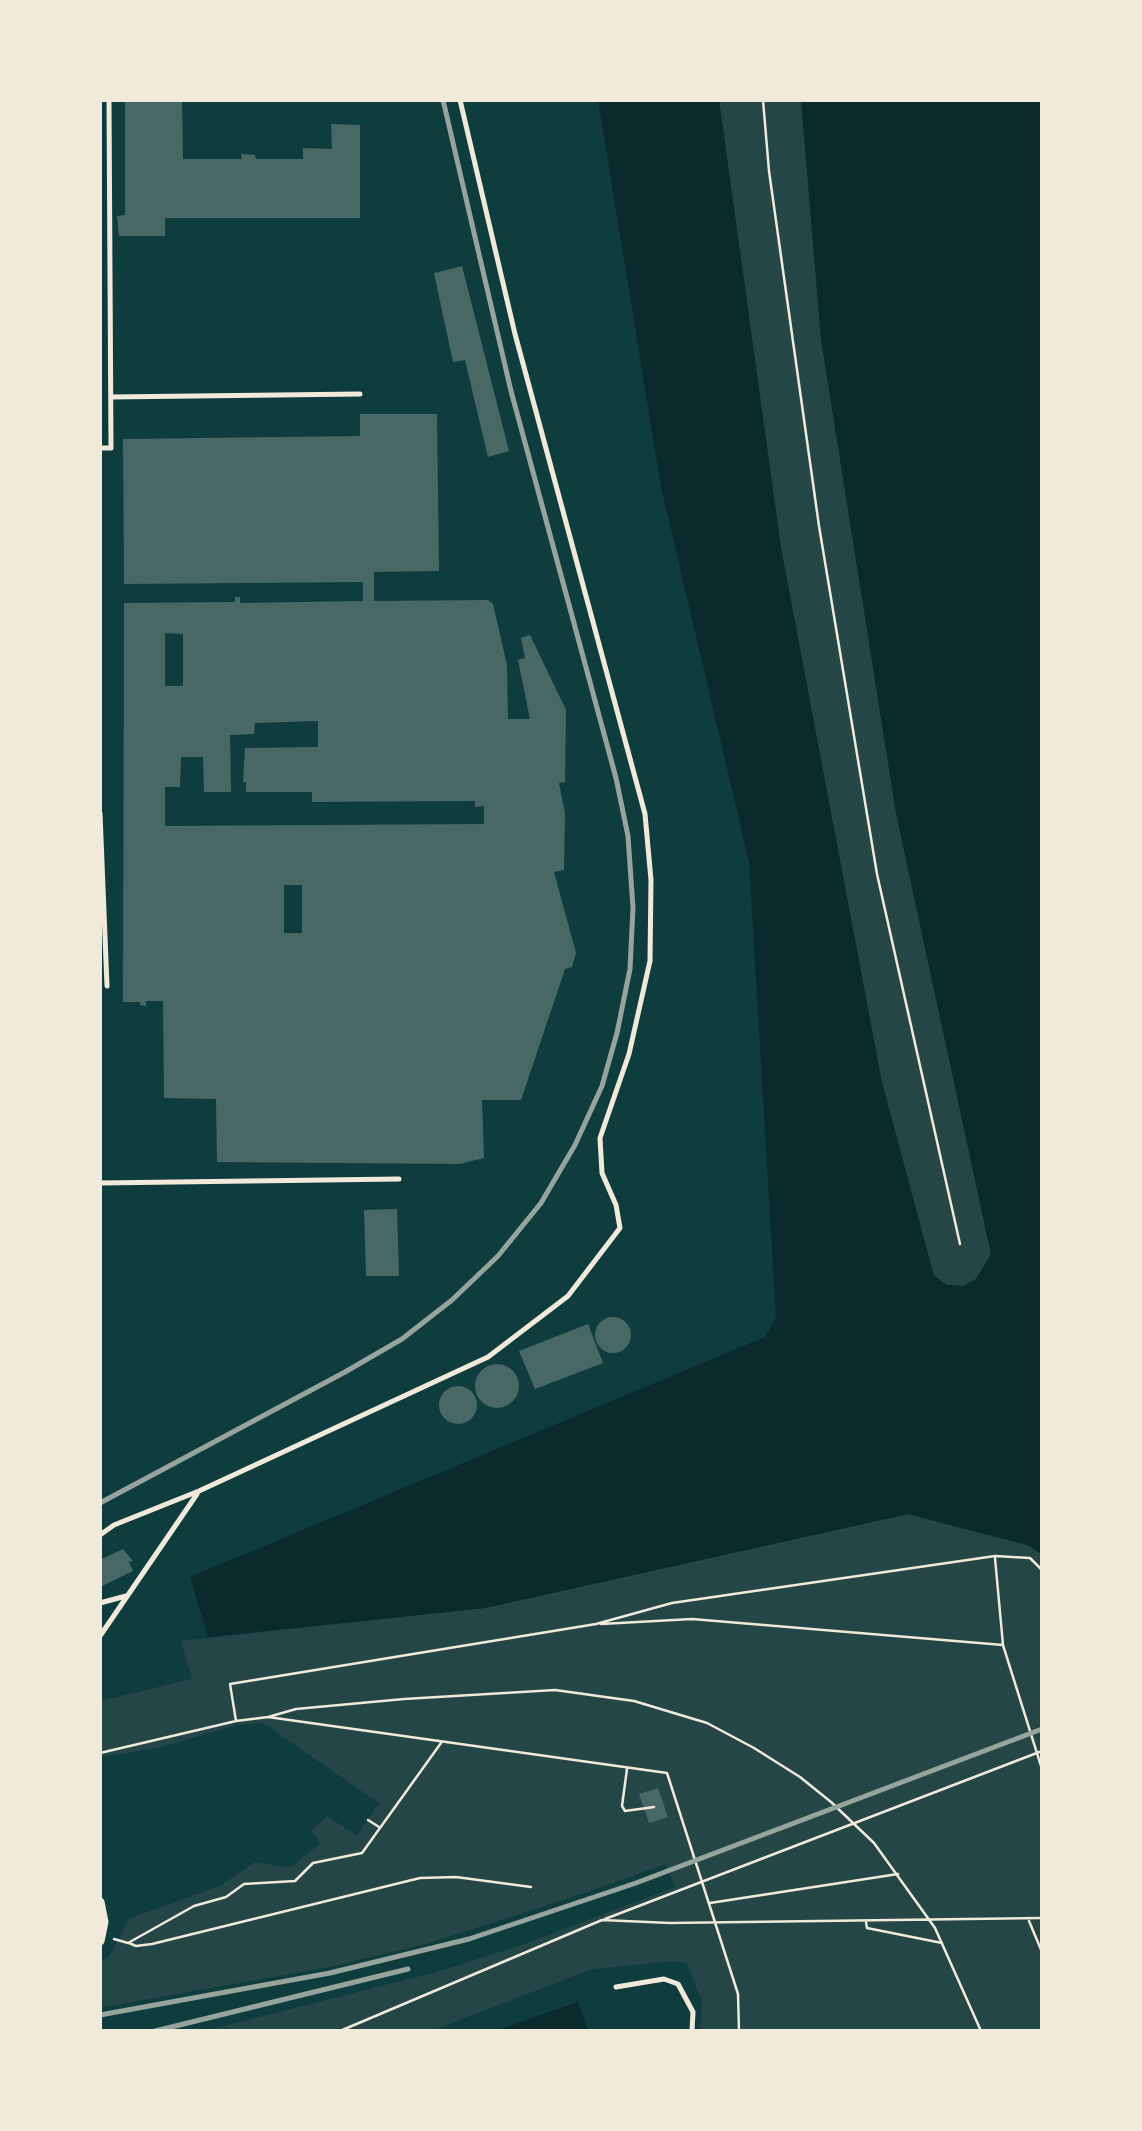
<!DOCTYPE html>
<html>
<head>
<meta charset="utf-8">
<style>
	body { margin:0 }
	#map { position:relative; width:1142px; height:2131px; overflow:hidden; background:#0f3d3e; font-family:"Alegreya Sans",sans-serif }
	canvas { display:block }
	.frame { position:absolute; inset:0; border:102px solid #f1e9da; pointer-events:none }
</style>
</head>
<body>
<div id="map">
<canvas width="1142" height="2131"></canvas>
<div class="frame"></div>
</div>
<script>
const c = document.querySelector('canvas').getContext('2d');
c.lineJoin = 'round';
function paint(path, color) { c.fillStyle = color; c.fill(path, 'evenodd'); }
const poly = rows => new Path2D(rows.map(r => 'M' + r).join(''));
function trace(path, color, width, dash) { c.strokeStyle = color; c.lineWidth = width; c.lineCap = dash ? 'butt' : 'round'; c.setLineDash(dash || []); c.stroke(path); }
paint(poly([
	[719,100,801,100,821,339,896,813,991,1254,976,1279,963,1286,947,1285,934,1276,882,1083,781,548],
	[908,1514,1027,1545,1042,1554,1042,2031,700,2031,702,2000,687,1964,675,1961,592,1969,431,2031,204,2031,433,1973,519,1946,675,1887,665,1864,591,1891,426,1944,329,1967,100,2008,100,1962,109,1957,130,1918,220,1886,255,1862,290,1868,321,1843,311,1831,327,1816,357,1836,379,1803,263,1723,237,1725,158,1748,100,1757,100,1701,192,1679,181,1641,485,1608]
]), '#244646');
paint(poly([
	[598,100,719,100,781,548,882,1083,934,1276,947,1285,963,1286,976,1279,991,1254,896,813,821,339,801,100,1042,100,1042,1554,1027,1545,908,1514,485,1608,208,1637,190,1577,765,1337,776,1318,749,862,661,487],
	[578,2002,588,2031,495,2031]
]), '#0a2a2b');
paint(poly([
	[125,100,182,100,183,159,242,159,241,154,255,155,256,159,303,159,303,148,332,149,331,124,360,125,360,218,165,218,165,236,119,236,117,216,125,215],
	[462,266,509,451,488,457,465,360,453,362,434,273],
	[360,414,437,414,439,571,374,572,374,601,488,600,493,604,507,665,508,719,530,719,518,660,525,658,521,638,530,635,566,710,565,782,559,783,565,813,564,870,554,872,576,953,572,967,565,969,521,1100,482,1100,484,1158,459,1164,217,1162,216,1099,164,1098,163,1001,146,1001,146,1006,140,1005,140,1002,123,1002,124,603,235,602,235,597,240,597,240,603,363,601,363,582,124,584,123,439,360,436],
	[165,633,183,634,183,686,165,686],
	[318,721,318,747,245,748,243,782,246,782,246,792,312,792,312,802,475,801,475,807,484,806,484,824,165,826,165,787,180,787,181,757,203,757,204,792,231,792,230,735,254,734,255,723],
	[284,885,302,885,302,933,284,933],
	[397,1209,399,1276,366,1276,364,1210],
	'595 1335a18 18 0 1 1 36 0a18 18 0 1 1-36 0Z',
	[588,1324,603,1363,535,1389,519,1351],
	'475 1386a22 22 0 1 1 44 0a22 22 0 1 1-44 0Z',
	'439 1405a19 19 0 1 1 38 0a19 19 0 1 1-38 0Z',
	[123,1549,133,1561,129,1562,133,1571,100,1587,100,1560],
	[658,1788,668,1817,649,1823,639,1794]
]), '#486865');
trace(poly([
	[763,100,769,171,819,526,877,874,960,1244],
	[995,1558,1003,1645,1042,1769],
	[601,1624,692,1619,1003,1645],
	[268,1717,296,1709,404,1699,555,1690,634,1701,707,1723,754,1748,800,1777,831,1802,874,1843,935,1928,981,2031],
	[236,1721,230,1684,596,1624,672,1603,995,1556,1030,1558,1042,1570],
	[100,1753,236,1721,268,1717,667,1773,738,1994,739,2031],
	[627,1769,622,1806,625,1811,654,1807],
	[368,1820,379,1827],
	[710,1903,898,1874],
	[605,1919,1042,1751],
	[1029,1921,1042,1952],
	[866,1922,867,1928,942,1943],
	[114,1939,128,1943,194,1906,226,1897,244,1884,295,1881,313,1863,362,1853,441,1743],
	[129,1943,136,1946,152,1944,420,1878,456,1877,531,1887],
	[340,2031,602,1920,670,1923,1042,1918]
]), '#f1e9da', 2.5);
trace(poly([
	[111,397,360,394],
	[100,448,111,448,109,100],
	[100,813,107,986],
	[100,1183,399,1179],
	[100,1535,114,1525,199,1491,488,1357,568,1296,620,1228,616,1205,602,1173,600,1138,629,1054,650,961,651,880,645,814,515,334,460,100],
	[100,1603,126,1596],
	[100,1636,197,1494],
	[616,1987,664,1979,678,1984,693,2012,692,2031]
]), '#f1e9da', 5);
trace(poly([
	[100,1902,104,1922,100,1941]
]), '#f1e9da', 9);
trace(poly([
	[100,1503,345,1372,402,1339,452,1300,498,1256,541,1203,575,1145,602,1086,617,1033,630,969,633,908,628,836,616,778,511,391,443,100],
	[100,2015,330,1973,469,1939,636,1883,1042,1729],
	[155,2031,408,1969]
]), '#97a49c', 5);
</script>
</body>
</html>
